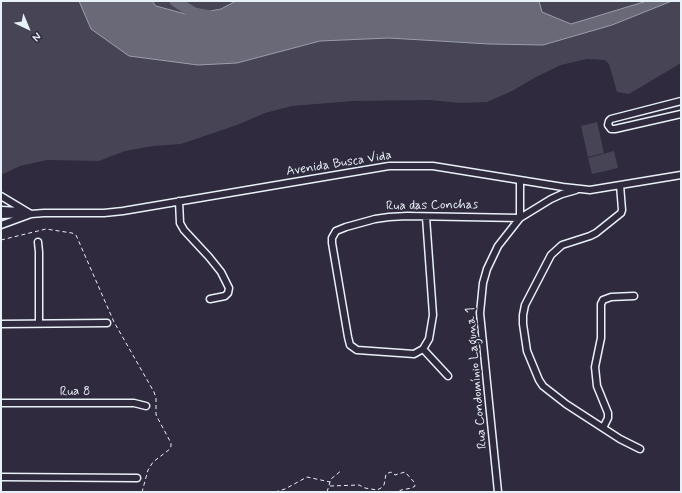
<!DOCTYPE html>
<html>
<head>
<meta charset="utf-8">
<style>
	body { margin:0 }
	#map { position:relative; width:682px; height:493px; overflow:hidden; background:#2f2a3d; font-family:Mynerve,sans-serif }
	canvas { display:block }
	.frame { position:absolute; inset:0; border:2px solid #e8f1f8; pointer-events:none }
	.north { position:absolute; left:8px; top:8px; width:40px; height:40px; -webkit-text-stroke:3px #2f2a3d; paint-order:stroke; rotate:136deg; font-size:11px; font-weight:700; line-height:16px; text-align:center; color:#e8f1f8 }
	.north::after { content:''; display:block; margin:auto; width:14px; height:18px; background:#e8f1f8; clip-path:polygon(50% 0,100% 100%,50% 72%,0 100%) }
</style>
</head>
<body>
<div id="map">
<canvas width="682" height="493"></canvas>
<div class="frame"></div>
<div class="north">N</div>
</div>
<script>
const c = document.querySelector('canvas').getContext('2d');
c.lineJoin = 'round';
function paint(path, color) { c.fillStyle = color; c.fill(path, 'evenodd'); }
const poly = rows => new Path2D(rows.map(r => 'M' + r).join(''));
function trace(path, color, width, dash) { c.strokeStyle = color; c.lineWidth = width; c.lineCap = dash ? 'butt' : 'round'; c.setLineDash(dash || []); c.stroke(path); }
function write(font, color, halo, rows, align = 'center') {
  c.font = font + ' Mynerve,sans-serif'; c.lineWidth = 4; c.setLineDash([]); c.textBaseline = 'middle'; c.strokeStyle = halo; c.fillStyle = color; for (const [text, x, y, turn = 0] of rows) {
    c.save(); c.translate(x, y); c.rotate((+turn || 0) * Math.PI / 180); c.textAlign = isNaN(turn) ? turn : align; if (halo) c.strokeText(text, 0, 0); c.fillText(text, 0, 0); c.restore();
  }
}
paint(poly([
	[1,1,79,1,91,29,237,63,320,41,389,38,489,44,543,45,612,25,672,1,681,1,681,63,629,94,617,92,609,64,605,60,587,59,561,65,536,77,512,91,487,102,459,103,430,100,353,101,292,106,265,113,237,125,181,144,153,146,125,151,99,161,47,160,20,166,1,175],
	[152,1,236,1,221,9,189,15,156,6],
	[539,1,647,1,571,24,542,12],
	[597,122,604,153,588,157,581,126],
	[614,151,618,168,592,174,588,158]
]), '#464455');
const water = poly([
	[79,1,152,1,156,6,189,15,221,9,236,1,539,1,542,12,571,24,647,1,672,1,612,25,543,45,489,44,389,38,320,41,237,63,198,65,129,56,91,29,79,1]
]);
paint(water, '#696978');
trace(water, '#9c9fab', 1);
trace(poly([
	[175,1,194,13,210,16]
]), '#696978', 11);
const minor = poly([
	[681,101,611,119,609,121,608,125,611,129,615,129,681,114],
	[520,180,520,218],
	[620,185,622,210,621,213,596,233,590,236,562,245,551,255,525,305,523,315,523,324,527,351,539,380,543,386,566,404,620,439,640,449],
	[1,196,31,214],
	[179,201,180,223,184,230,209,257,221,272,229,288,228,293,225,296,210,299],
	[1,210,21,211],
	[1,215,24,214],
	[426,217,433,315,429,339,423,349,414,354,357,350,350,345,348,337,332,243,332,238,336,231,346,227,375,219,389,217,407,216,465,217,520,218],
	[1,225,31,214,44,213,104,213,123,211,389,166,433,166,563,187,590,190,681,175],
	[38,242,39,252,39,323],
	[1,324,107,323],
	[423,349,448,376],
	[1,403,134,403,146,406],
	[603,428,608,418,608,413,597,386,595,367,601,338,601,304,603,300,611,297,634,296],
	[1,477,137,478],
	[498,492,480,313,483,283,487,269,498,246,520,218,551,199,562,194,576,190]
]);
trace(minor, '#e8f1f8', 9);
trace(poly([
	[1,240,46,229,72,233,76,235,114,322,154,392,156,398,156,415,171,443,171,446,170,449,153,462,148,470,142,492],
	[330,486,359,485,365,488,377,490,381,488,384,485,386,474,391,472,395,475,405,472,414,482,415,486,412,488,401,490,398,492],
	[275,492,285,489,307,477,330,482],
	[327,492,331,479,342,470]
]), '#e8f1f8', 1, [4, 3]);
trace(minor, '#2f2a3d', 6);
write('13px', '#e8f1f8', '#2f2a3d', [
	["Avenida Busca Vida",339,164,-9],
	["Rua das Conchas",432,206,-1],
	["Rua Condomínio Laguna 1",477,378,-95],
	["Rua 8",75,392]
]);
</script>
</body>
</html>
